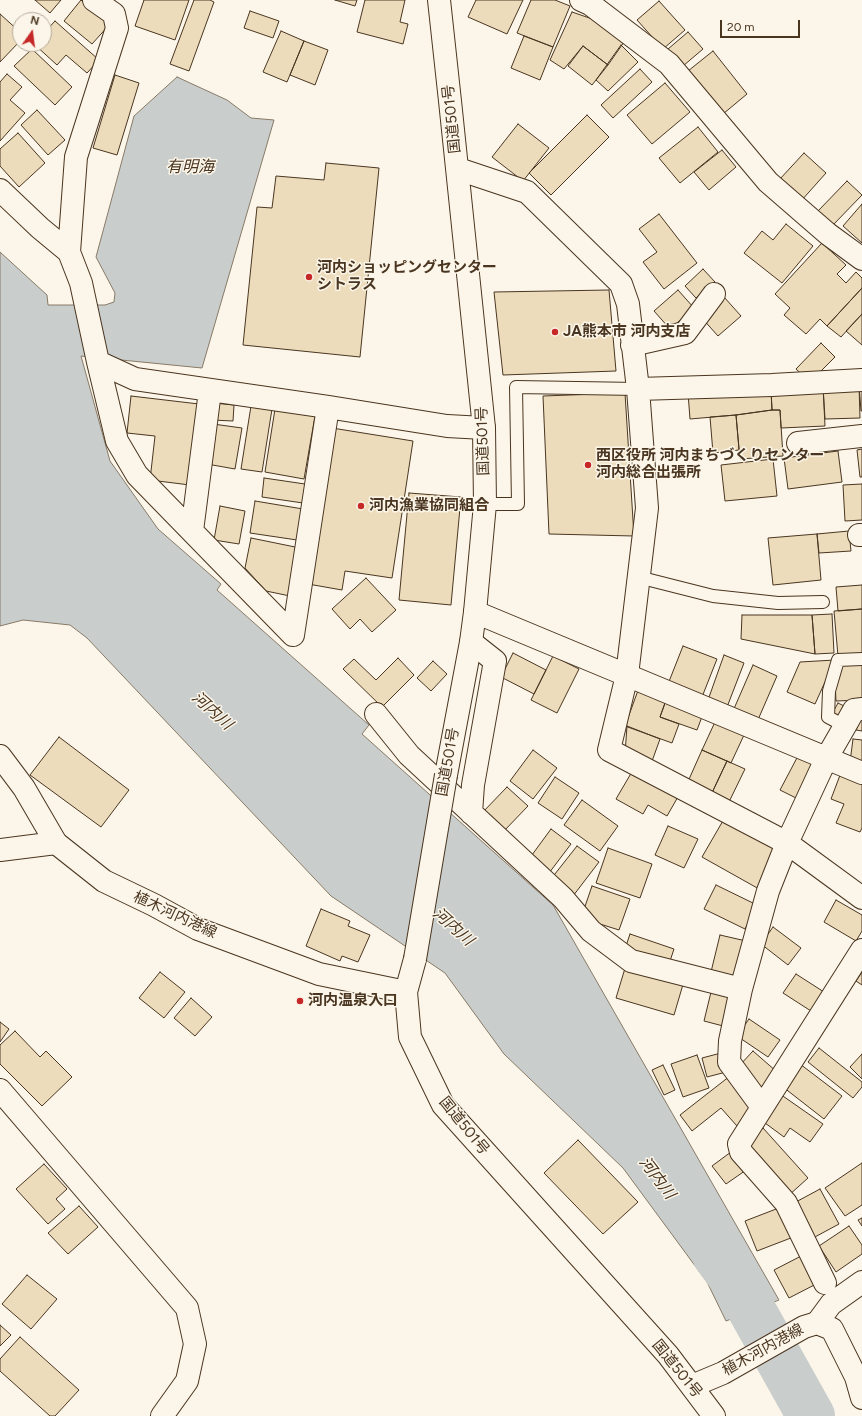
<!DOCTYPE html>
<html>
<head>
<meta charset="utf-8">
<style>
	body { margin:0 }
	#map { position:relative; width:862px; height:1416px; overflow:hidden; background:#fbf6e9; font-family:Figtree,sans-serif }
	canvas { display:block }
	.north { position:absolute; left:12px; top:12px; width:40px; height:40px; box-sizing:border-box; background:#fbf6e9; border:1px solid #b4a999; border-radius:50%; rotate:14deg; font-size:11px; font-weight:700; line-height:16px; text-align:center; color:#4a3520 }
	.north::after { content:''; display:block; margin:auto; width:14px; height:18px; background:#c62828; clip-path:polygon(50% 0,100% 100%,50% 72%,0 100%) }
	.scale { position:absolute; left:720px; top:20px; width:80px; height:18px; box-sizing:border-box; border:2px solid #4a3520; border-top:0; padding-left:5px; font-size:12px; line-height:14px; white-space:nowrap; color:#4a3520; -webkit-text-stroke:3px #fbf6e9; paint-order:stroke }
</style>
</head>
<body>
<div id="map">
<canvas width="862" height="1416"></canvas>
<div class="north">N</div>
<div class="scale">20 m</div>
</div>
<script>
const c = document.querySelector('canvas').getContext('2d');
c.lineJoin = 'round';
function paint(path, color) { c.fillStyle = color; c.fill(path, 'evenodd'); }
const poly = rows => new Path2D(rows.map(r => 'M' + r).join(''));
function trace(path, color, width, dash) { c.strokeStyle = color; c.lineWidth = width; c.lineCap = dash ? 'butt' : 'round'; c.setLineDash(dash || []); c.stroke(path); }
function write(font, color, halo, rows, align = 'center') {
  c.font = font + ' Figtree,"Noto Sans JP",sans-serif'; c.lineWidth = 3; c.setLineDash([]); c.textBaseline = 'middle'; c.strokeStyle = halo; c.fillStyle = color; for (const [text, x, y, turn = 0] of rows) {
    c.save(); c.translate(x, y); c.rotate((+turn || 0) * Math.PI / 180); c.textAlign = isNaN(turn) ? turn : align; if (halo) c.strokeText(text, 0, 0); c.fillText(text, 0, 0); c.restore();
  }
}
const water = poly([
	[177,77,227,100,251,118,274,120,202,368,81,356,110,461,158,529,221,584,217,590,369,725,362,734,553,905,779,1300,726,1321,707,1282,623,1168,504,1054,445,973,331,896,87,638,70,625,23,620,0,626,0,252,47,295,48,305,105,305,114,302,115,293,96,257,134,116,177,77]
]);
paint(water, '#c9cecd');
trace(water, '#887966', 1);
trace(poly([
	[716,1255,736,1282,811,1416]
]), '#c9cecd', 48);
const building = poly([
	[35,0,61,0,50,13,35,0],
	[81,0,110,24,92,44,64,21,81,0],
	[144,0,189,0,175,40,135,26,144,0],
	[194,0,210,0,214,2,189,71,170,64,194,0],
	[335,0,357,0,355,6,335,0],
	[365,0,405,0,400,22,408,24,403,44,357,32,365,0],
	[476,0,523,0,507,34,468,17,476,0],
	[531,0,555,0,570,6,553,47,517,33,531,0],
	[659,1,685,30,663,49,637,20,659,1],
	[250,11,279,21,273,38,244,28,250,11],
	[572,12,601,22,624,42,608,65,583,46,564,69,550,60,572,12],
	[0,14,20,32,20,41,0,62,0,14],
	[55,21,99,60,87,73,66,55,57,65,34,44,44,44,44,33,55,21],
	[281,31,304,41,287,82,263,72,281,31],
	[688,32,703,49,683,66,668,49,688,32],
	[524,36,553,47,540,80,511,68,524,36],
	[304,41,328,50,315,85,290,75,304,41],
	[621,45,638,62,608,91,596,80,621,45],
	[583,46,608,65,592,85,568,66,583,46],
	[32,49,72,87,55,105,14,66,32,49],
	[713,51,747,94,723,114,688,71,713,51],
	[640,69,652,82,613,118,601,105,640,69],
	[7,74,22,87,10,100,25,113,0,141,0,82,7,74],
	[115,75,139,83,117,155,93,148,115,75],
	[665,83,690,112,652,144,627,115,665,83],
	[37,110,65,140,48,155,21,125,37,110],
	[587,115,609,137,551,195,529,173,587,115],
	[518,124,549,148,523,181,492,157,518,124],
	[698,127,718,152,680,183,659,158,698,127],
	[18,133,45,163,19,187,0,166,0,149,18,133],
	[722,150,736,167,709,190,694,172,722,150],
	[804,153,826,173,801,201,779,180,804,153],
	[326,163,379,168,360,357,243,345,257,207,272,208,276,176,324,180,326,163],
	[847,181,862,195,833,225,818,211,847,181],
	[862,204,862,243,843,226,862,204],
	[659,214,697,263,664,289,643,262,657,252,639,229,659,214],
	[786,224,813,246,782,283,744,253,762,231,773,240,786,224],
	[822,243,846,265,837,274,846,283,856,272,862,278,862,288,827,326,820,319,806,334,784,315,790,308,775,294,822,243],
	[703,269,715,282,696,298,685,286,703,269],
	[862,288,862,314,841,337,827,326,862,288],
	[609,290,616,371,503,375,494,292,609,290],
	[678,290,694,308,670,329,654,311,678,290],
	[724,297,741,316,718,336,701,317,724,297],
	[862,314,862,345,846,331,862,314],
	[821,343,835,357,810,382,796,369,821,343],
	[862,384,862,411,861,411,859,385,862,384],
	[859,385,860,418,825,419,823,386,859,385],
	[823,386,825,426,781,428,780,410,772,410,771,390,823,386],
	[771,390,772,410,736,415,690,419,688,393,771,390],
	[625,393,634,536,549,534,543,396,625,393],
	[131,396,199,404,190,485,150,480,155,436,127,433,131,396],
	[213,403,234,405,233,421,212,420,213,403],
	[251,406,272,409,262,472,241,469,251,406],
	[275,409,315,416,304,479,265,472,275,409],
	[772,410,780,410,783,456,740,459,736,415,772,410],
	[736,415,739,450,713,453,710,417,736,415],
	[213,424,242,428,235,469,207,464,213,424],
	[332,428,413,441,392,578,345,571,342,590,308,584,332,428],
	[862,449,862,477,860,477,857,450,862,449],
	[838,451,842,482,788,489,784,458,838,451],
	[773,459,777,496,725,501,721,465,773,459],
	[264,478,305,484,303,503,262,497,264,478],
	[862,484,862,520,845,521,843,485,862,484],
	[409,493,461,497,451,605,399,600,409,493],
	[255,501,303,509,297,540,250,533,255,501],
	[220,506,245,511,239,544,214,540,220,506],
	[849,531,851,551,819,553,817,534,849,531],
	[817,534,821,580,773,585,768,538,817,534],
	[251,538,300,548,290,596,266,591,245,568,251,538],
	[366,578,396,610,372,632,360,619,350,629,332,609,366,578],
	[862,585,862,609,838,611,836,587,862,585],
	[862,609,862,655,838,656,834,611,862,609],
	[832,614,834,653,815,654,812,615,832,614],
	[742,615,812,615,815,654,741,639,742,615],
	[683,646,717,659,702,697,668,684,683,646],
	[513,653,546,670,534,694,501,677,513,653],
	[724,655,744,663,727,707,708,700,724,655],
	[553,656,579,669,557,713,531,700,553,656],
	[398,658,414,675,382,707,343,669,354,659,376,680,398,658],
	[835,660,815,704,787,692,800,662,835,660],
	[433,661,447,674,431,691,417,678,433,661],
	[862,661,862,700,836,701,835,681,843,662,862,661],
	[753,665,777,676,757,722,733,711,753,665],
	[640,685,668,695,660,717,679,724,672,743,625,726,640,685],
	[666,700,703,714,697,730,660,717,666,700],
	[838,703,850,709,844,721,832,714,838,703],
	[862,716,862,731,856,730,862,716],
	[715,722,744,735,731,763,702,750,715,722],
	[627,726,660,739,651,764,625,754,627,726],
	[59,737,129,790,101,827,30,775,59,737],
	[853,739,862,740,862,764,850,762,853,739],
	[533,750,557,768,533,799,510,781,533,750],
	[702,750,727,761,710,797,686,786,702,750],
	[799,754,819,764,800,800,780,790,799,754],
	[727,761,745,769,727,806,710,797,727,761],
	[633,770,679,795,667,816,648,805,643,814,616,799,633,770],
	[842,770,862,778,862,828,860,832,836,823,844,804,831,799,842,770],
	[555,777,579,793,562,819,538,803,555,777],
	[507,787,528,806,503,832,482,813,507,787],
	[582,800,618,826,600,851,564,825,582,800],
	[724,819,781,852,759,889,702,857,724,819],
	[668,826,698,839,684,868,655,855,668,826],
	[551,829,571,844,549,873,529,859,551,829],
	[577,846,599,862,573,896,551,879,577,846],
	[608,848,652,864,640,898,596,883,608,848],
	[716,885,757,905,745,929,704,909,716,885],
	[592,886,630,899,619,930,581,918,592,886],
	[836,900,862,915,862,931,856,941,824,922,836,900],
	[321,909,350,921,348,926,370,935,358,962,342,956,340,961,306,946,321,909],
	[773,927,801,948,788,965,761,944,773,927],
	[630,934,674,949,668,967,624,952,630,934],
	[720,935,746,941,737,982,710,976,720,935],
	[626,965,684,981,674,1015,616,998,626,965],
	[160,972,185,992,164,1018,139,998,160,972],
	[862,972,862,985,856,981,862,972],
	[796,974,824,992,811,1011,783,993,796,974],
	[712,988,735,994,727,1027,704,1021,712,988],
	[191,998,212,1017,195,1036,174,1018,191,998],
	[749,1019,780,1040,768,1057,737,1036,749,1019],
	[0,1022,9,1029,0,1042,0,1022],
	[15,1031,40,1057,46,1051,72,1077,42,1106,0,1064,0,1045,15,1031],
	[819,1048,862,1082,862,1087,853,1098,808,1062,819,1048],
	[753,1051,777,1072,762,1087,739,1066,753,1051],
	[725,1052,730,1071,707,1077,702,1058,725,1052],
	[862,1054,862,1079,850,1067,862,1054],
	[697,1055,709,1088,683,1097,671,1064,697,1055],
	[800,1064,842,1096,824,1119,783,1087,800,1064],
	[663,1065,675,1090,664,1095,652,1070,663,1065],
	[730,1076,757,1110,737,1126,721,1108,692,1131,680,1115,730,1076],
	[780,1094,823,1124,810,1142,790,1128,784,1137,761,1120,780,1094],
	[763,1128,808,1178,788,1196,744,1145,763,1128],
	[578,1140,638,1202,603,1234,544,1173,578,1140],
	[735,1149,749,1168,726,1184,712,1166,735,1149],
	[862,1163,862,1205,845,1216,825,1188,862,1163],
	[44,1164,67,1189,56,1199,65,1209,48,1224,16,1189,44,1164],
	[820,1189,839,1224,813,1238,794,1203,820,1189],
	[79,1206,98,1227,68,1254,48,1233,79,1206],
	[784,1206,796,1236,757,1251,745,1221,784,1206],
	[862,1218,862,1226,858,1220,862,1218],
	[849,1226,862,1245,862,1254,836,1272,819,1246,849,1226],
	[805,1254,820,1282,789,1298,774,1270,805,1254],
	[27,1275,57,1299,31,1329,2,1304,27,1275],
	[0,1325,11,1335,0,1346,0,1325],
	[20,1337,79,1390,55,1416,50,1416,0,1371,0,1359,20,1337]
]);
paint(building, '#ecdcbc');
trace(building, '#4a3520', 1);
const lane = poly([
	[485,504,518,504,516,387,638,389],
	[638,577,713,596,778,603,823,602],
	[845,726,828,717,829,691,838,660,862,659]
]);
const street = poly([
	[94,0,114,14,117,28,76,157,69,252,81,283,98,362,117,441,137,475,293,635],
	[581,0,590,4,669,64,768,182,828,234,862,259],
	[458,169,527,192,621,284,628,304,638,389,647,508,627,675,609,750,787,843,862,898],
	[0,190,40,228,69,252],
	[632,345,685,333,714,294],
	[98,362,135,379,328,407,447,426,484,428],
	[638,389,772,385,862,380],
	[798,443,862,436],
	[192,531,210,391],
	[859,535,862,535],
	[475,612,862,773],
	[293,635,328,407],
	[471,642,495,661,473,785,471,813],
	[376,714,409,755,563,898,591,931,631,961,741,989,768,891,787,843,826,759,845,726,854,710,862,709],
	[0,850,56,843],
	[741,989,730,1041,729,1062,762,1107],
	[0,1090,187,1308,195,1344,187,1381,162,1416],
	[825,1283,786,1203,741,1152,739,1144,862,950],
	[817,1323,831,1304,862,1282]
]);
const secondary = poly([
	[0,756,24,788,56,843,104,881,154,905,198,929,319,974,406,992],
	[692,1386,723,1373,804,1327,817,1323,832,1329,856,1377,862,1398]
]);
const highway = poly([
	[439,0,450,101,484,428,485,504,475,612,471,642,446,775],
	[415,959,406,992,410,1037,443,1105,668,1355,714,1416]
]);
trace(lane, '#4a3520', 14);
trace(street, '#4a3520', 24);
trace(secondary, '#4a3520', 24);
trace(highway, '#4a3520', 24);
trace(lane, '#fbf6e9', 12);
trace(street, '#fbf6e9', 22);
trace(secondary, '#fbf6e9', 22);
trace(highway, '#fbf6e9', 22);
const highwayBridge = poly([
	[415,959,446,775]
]);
trace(highwayBridge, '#4a3520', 24, []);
trace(highwayBridge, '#fbf6e9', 22);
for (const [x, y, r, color] of [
	[309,277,4,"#c62828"],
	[555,332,4,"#c62828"],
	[588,465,4,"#c62828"],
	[361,506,4,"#c62828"],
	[300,1001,4,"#c62828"]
]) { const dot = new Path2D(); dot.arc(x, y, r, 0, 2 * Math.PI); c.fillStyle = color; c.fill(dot); trace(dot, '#fbf6e9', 1.5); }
write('15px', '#4a3520', '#fbf6e9', [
	["国道501号",452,119,-96],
	["国道501号",483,441,-92],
	["国道501号",448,762,-80],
	["植木河内港線",175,915,25],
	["国道501号",464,1126,51],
	["植木河内港線",763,1350,-29],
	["国道501号",677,1369,51]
]);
write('bold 15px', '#4a3520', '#fbf6e9', [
	["河内ショッピングセンター",317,268],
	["シトラス",317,285],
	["JA熊本市 河内支店",563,332],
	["西区役所 河内まちづくりセンター",596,456],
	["河内総合出張所",596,473],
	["河内漁業協同組合",369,506],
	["河内温泉入口",308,1001]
], 'left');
write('italic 16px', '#4a3520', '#fbf6e9', [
	["有明海",190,167],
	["河内川",212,711,42],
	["河内川",453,927,42],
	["河内川",657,1178,53]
]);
</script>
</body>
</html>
